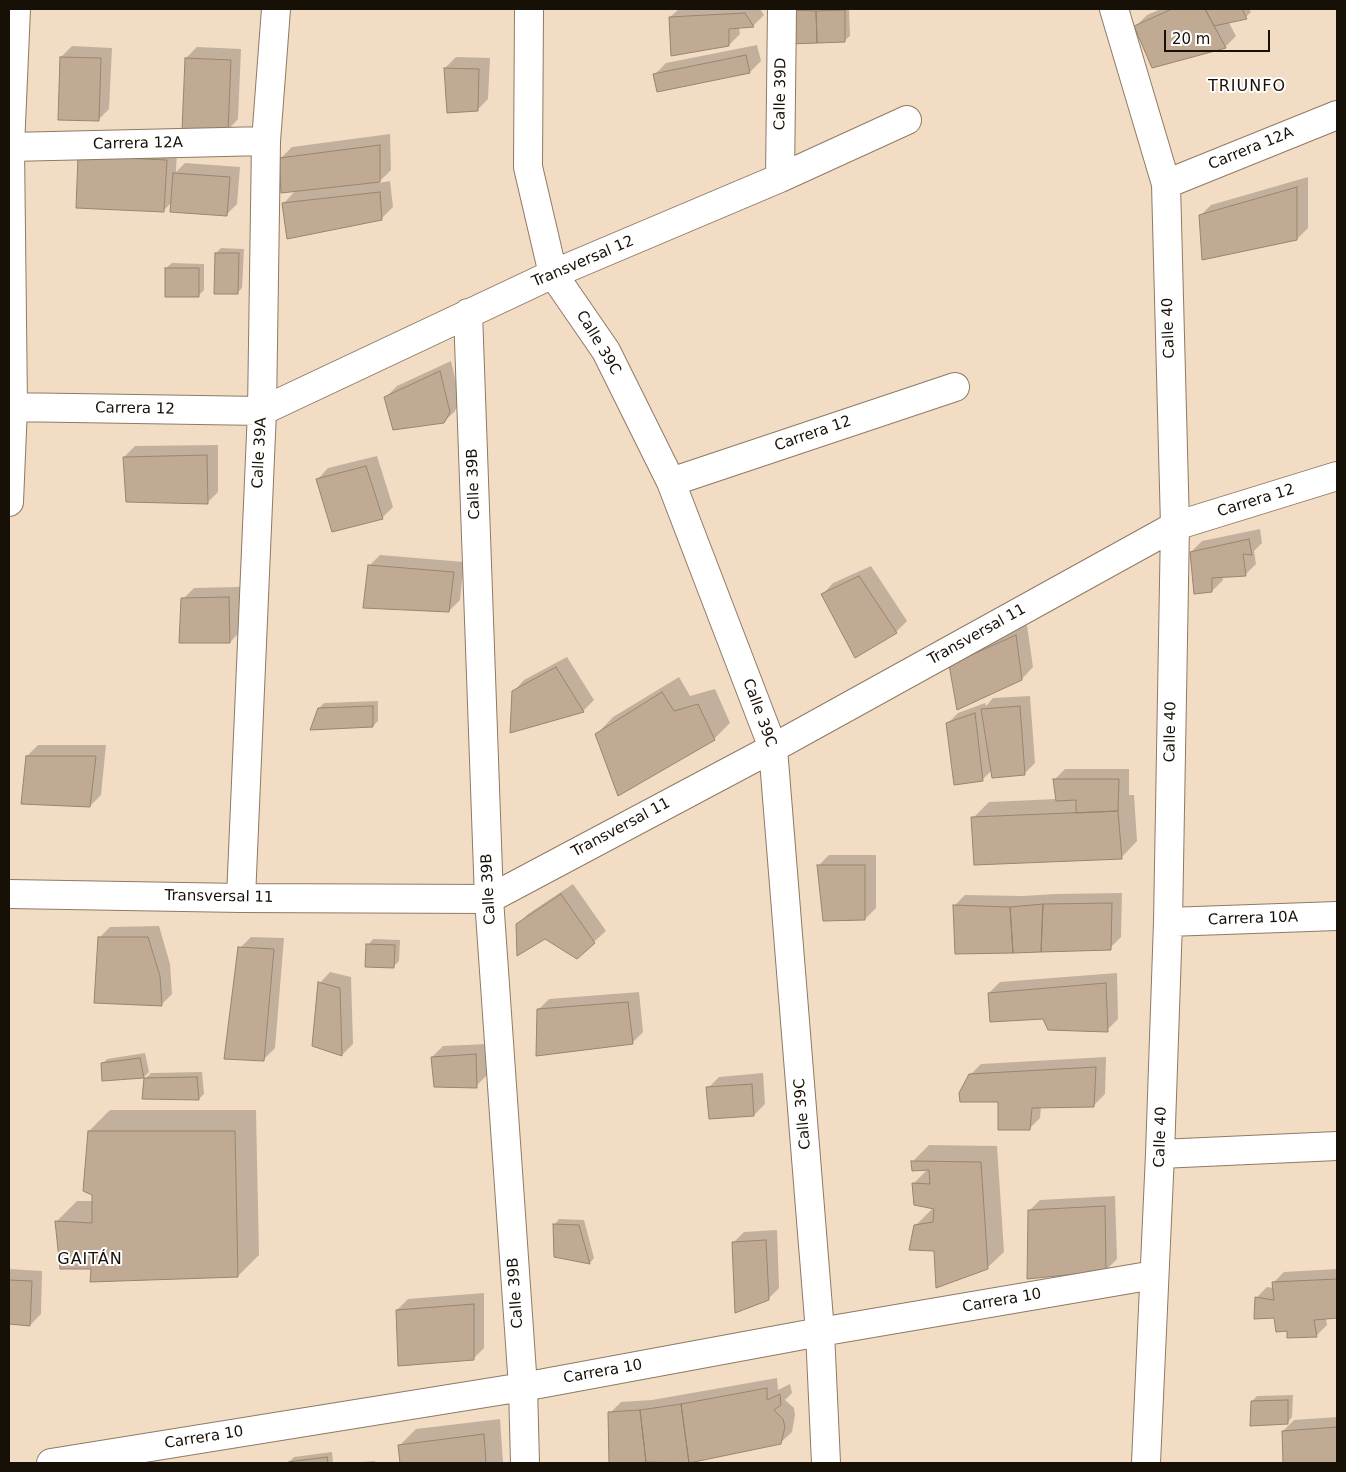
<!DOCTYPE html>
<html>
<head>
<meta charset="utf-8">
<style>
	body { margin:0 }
	#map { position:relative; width:1346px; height:1472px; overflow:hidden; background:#f3dcc4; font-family:"DejaVu Sans",sans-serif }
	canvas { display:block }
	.frame { position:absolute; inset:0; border:10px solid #171007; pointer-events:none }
	.scale { position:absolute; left:1164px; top:30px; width:106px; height:22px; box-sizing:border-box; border:2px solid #171007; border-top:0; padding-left:6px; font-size:15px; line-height:18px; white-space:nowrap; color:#171007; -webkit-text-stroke:4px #fff; paint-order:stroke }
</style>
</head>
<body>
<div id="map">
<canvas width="1346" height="1472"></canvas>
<div class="frame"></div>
<div class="scale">20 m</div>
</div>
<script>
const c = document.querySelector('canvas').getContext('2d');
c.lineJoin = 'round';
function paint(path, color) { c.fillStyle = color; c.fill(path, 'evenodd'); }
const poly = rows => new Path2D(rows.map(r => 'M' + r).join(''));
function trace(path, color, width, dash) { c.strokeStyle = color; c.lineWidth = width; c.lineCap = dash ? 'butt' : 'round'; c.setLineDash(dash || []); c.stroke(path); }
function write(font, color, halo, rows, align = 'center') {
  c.font = font + ' "DejaVu Sans",sans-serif'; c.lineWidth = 4; c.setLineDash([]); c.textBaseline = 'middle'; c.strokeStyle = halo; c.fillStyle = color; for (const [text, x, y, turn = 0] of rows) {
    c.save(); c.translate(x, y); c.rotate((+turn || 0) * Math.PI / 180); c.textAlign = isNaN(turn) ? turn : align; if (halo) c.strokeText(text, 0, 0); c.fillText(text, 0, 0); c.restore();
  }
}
paint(poly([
	[679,9,760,9,764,15,753,26,739,27,740,34,729,45,670,17],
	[792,9,849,9,850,36,844,41],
	[1161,9,1249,9,1251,12,1246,17,1228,21,1236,36,1225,47,1136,26,1147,15],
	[757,45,761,61,750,72,655,74,666,63],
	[72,46,112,48,109,109,98,120,61,57],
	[197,47,241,49,238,119,228,130,186,58],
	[456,57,490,58,488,99,477,110,445,68],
	[390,134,391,170,378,183,390,181,393,207,382,218,283,204,296,190,281,158,292,147],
	[177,150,176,172,185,163,240,167,237,204,226,215,172,202,164,210,79,156],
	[1308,177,1308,228,1297,239,1200,216,1211,205],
	[221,248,244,249,242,288,237,293,216,253],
	[172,263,204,264,204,290,199,295,166,268],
	[451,361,460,400,455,411,444,422,386,397,397,386],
	[218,445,218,492,207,503,124,457,135,446],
	[377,456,393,507,382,518,318,479,328,468],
	[1260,529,1262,543,1254,551,1256,564,1245,575,1222,576,1223,580,1212,591,1191,552,1202,541],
	[380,555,464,562,460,600,449,611,369,566],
	[871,566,907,621,896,632,823,594,833,583],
	[240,587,241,631,230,642,183,599,194,588],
	[1027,625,1033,667,1022,679,958,708,961,655],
	[567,657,594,700,583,711,512,731,513,692,524,680],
	[679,677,690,696,715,689,730,723,714,739,597,734,613,717],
	[1030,696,1035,763,1024,774,992,770,982,780,947,724,958,713,985,703,986,706,993,698],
	[378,701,378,721,373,726,319,708,324,703],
	[38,745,106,745,101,795,90,806,27,756],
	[1065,769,1129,769,1129,795,1134,795,1137,841,1121,858,973,818,989,802,1057,799,1054,780],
	[829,855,876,855,876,908,865,919,818,866],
	[573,884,606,931,577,957,545,937,517,925,528,914],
	[1122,893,1121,937,1110,948,954,906,965,895,1022,896,1055,894],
	[159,926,170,964,172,994,161,1005,99,938,110,927],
	[251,937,284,938,275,1048,264,1059,240,948],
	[373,939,400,940,399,961,394,966,368,945],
	[330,972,351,977,353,1044,342,1055,320,983],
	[1117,973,1118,1019,1107,1030,1043,1018,989,993,1000,982],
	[639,992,643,1032,632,1043,538,1010,549,999],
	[487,1044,487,1075,476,1086,432,1057,443,1046],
	[145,1053,149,1072,144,1077,102,1064,107,1059],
	[1106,1057,1105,1094,1094,1105,1041,1106,1040,1118,1029,1129,970,1075,981,1064],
	[202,1072,204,1094,199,1099,144,1098,145,1079,151,1073],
	[763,1073,765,1104,754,1115,708,1088,719,1077],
	[110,1110,256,1110,259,1255,238,1276,92,1268,56,1222,77,1201,93,1201,89,1131],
	[929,1145,997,1146,1004,1252,987,1268,935,1250,915,1226,933,1208,914,1183,928,1169,913,1161],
	[1115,1196,1117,1259,1106,1270,1029,1211,1040,1200],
	[559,1219,584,1220,594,1258,590,1263,554,1225],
	[777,1230,779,1288,768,1299,733,1243,744,1232],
	[9,1269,42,1271,41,1314,30,1325,9,1323],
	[1337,1269,1337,1316,1326,1318,1327,1325,1316,1336,1288,1329,1256,1298,1267,1287,1274,1288,1273,1283,1284,1272],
	[484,1293,484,1348,473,1359,397,1310,408,1299],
	[777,1378,778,1390,790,1384,792,1393,785,1400,794,1408,795,1415,792,1432,780,1443,629,1463,610,1463,610,1413,621,1402,652,1400],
	[1293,1395,1292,1417,1287,1423,1252,1401,1257,1396],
	[1337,1417,1337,1463,1284,1463,1283,1431,1294,1420],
	[500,1419,503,1463,401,1463,399,1446,416,1429],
	[332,1452,333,1463,288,1463,294,1457],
	[375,1461,375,1463,346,1463]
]), '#0003');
const building = poly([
	[1172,9,1205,9,1226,48,1152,68,1134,26,1172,9],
	[1205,9,1242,9,1247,19,1214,26,1205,9],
	[789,10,816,11,817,43,789,44,789,10],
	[845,10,845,42,817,43,816,11,845,10],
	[745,13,754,27,729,29,729,46,671,56,669,17,745,13],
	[746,55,750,73,657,92,653,74,746,55],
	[60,57,101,58,99,121,58,120,60,57],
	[185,58,231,60,228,132,182,131,185,58],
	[444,68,479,69,478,111,447,113,444,68],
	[380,145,380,182,281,193,279,158,380,145],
	[78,156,167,160,164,212,76,208,78,156],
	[173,173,230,177,227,216,170,212,173,173],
	[1297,187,1297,240,1202,260,1199,215,1297,187],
	[380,192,382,220,287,239,282,203,380,192],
	[215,253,239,253,238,294,214,294,215,253],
	[165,268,199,268,199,297,165,297,165,268],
	[440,371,450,412,444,423,393,430,384,397,440,371],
	[207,455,208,504,126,502,123,457,207,455],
	[366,466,383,519,332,532,316,479,366,466],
	[1249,539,1252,555,1243,554,1246,576,1212,578,1212,592,1194,594,1190,552,1249,539],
	[368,565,454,572,449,612,363,608,368,565],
	[859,576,897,633,855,658,821,594,859,576],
	[229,597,230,643,179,643,181,598,229,597],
	[1016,635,1022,680,957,710,949,665,1016,635],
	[556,667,584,712,510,733,512,691,556,667],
	[662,692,674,711,698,704,715,740,618,796,595,734,662,692],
	[373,706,373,727,310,730,318,708,373,706],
	[1020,706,1025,775,992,778,981,709,1020,706],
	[975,713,983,781,954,785,946,723,975,713],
	[26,756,96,756,90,807,21,804,26,756],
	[1053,779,1119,779,1118,811,1076,813,1076,800,1056,801,1053,779],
	[1118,811,1122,859,974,865,971,817,1118,811],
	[817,865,865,865,865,920,823,921,817,865],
	[561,894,595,943,577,959,545,939,517,956,516,924,561,894],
	[1112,903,1111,950,1041,952,1043,904,1112,903],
	[1043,904,1041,952,1013,953,1010,907,1043,904],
	[953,905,1010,907,1013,953,955,954,953,905],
	[98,937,148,937,160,976,162,1006,94,1003,98,937],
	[366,944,395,945,394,968,365,967,366,944],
	[238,947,274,949,264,1061,224,1059,238,947],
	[318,982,340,988,342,1056,312,1046,318,982],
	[1106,983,1108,1032,1048,1030,1043,1019,990,1022,988,993,1106,983],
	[628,1002,633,1044,536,1056,537,1009,628,1002],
	[476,1054,477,1088,434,1087,431,1057,476,1054],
	[140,1058,144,1078,102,1081,101,1063,140,1058],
	[1096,1067,1094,1107,1032,1108,1030,1130,998,1130,998,1102,960,1102,959,1093,969,1074,1096,1067],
	[197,1077,199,1100,142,1099,144,1078,197,1077],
	[752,1084,754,1116,709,1119,706,1087,752,1084],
	[88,1131,235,1131,238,1277,90,1282,91,1269,60,1269,55,1221,92,1223,92,1195,83,1191,88,1131],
	[911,1161,981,1162,988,1269,936,1288,934,1251,909,1250,914,1225,933,1222,934,1209,914,1205,912,1183,930,1184,929,1170,912,1171,911,1161],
	[1105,1206,1106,1271,1027,1279,1028,1210,1105,1206],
	[553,1224,579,1225,590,1264,554,1257,553,1224],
	[766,1240,769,1300,735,1313,732,1242,766,1240],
	[1337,1279,1337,1318,1314,1320,1317,1337,1287,1338,1287,1331,1276,1332,1274,1318,1254,1319,1255,1297,1274,1300,1272,1282,1337,1279],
	[9,1280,32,1281,30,1326,9,1324,9,1280],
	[474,1304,474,1360,398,1366,396,1310,474,1304],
	[767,1388,767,1400,780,1394,781,1405,774,1410,783,1419,785,1427,781,1444,689,1463,681,1404,767,1388],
	[1288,1400,1288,1424,1250,1426,1251,1401,1288,1400],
	[681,1404,689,1463,646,1462,640,1410,681,1404],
	[640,1410,646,1462,637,1463,609,1463,608,1412,640,1410],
	[1337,1427,1337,1463,1283,1463,1282,1431,1337,1427],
	[484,1434,486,1463,400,1463,398,1445,484,1434],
	[327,1457,328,1463,288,1463,288,1462,327,1457]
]);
paint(building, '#c0aa93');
trace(building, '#99846e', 1);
const street = poly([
	[529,9,528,167,553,274,606,351,671,482,773,748,820,1332,826,1463],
	[1114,9,1166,184,1175,526,1168,922,1160,1154,1146,1463],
	[10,147,266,141],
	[780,178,782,9],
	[1166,184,1337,115],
	[468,313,489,899,523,1387,525,1463],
	[9,407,262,411,553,274,780,178,907,120],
	[671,482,955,387],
	[9,502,13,407,10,147,16,9],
	[9,894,241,898,489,899,773,748,1175,526,1337,476],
	[241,898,262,411,266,141,276,9],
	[1168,922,1337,916],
	[1160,1154,1337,1146],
	[51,1463,523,1387,820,1332,1154,1275]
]);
trace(street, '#8f7a64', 30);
trace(street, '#fff', 28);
write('15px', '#171007', '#fff', [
	["Calle 39D",781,94,-89],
	["Carrera 12A",138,144,-1],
	["Carrera 12A",1251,149,-22],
	["Transversal 12",583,262,-23],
	["Calle 40",1169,328,-92],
	["Calle 39C",598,343,59],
	["Carrera 12",135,409,1],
	["Carrera 12",813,434,-19],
	["Calle 39A",260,453,-87],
	["Calle 39B",474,484,-92],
	["Carrera 12",1256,501,-17],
	["Transversal 11",977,635,-29],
	["Calle 39C",759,713,70],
	["Calle 40",1171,732,-89],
	["Transversal 11",621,828,-28],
	["Calle 39B",489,889,-93],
	["Transversal 11",219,897,1],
	["Carrera 10A",1253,919,-2],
	["Calle 39C",803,1114,-95],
	["Calle 40",1161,1137,-88],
	["Calle 39B",516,1293,-94],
	["Carrera 10",1002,1301,-10],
	["Carrera 10",603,1372,-10],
	["Carrera 10",204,1438,-9]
]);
c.letterSpacing = '1px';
write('16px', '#171007', '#fff', [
	["TRIUNFO",1247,87],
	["GAITÁN",90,1260]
]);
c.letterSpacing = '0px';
</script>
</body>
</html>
